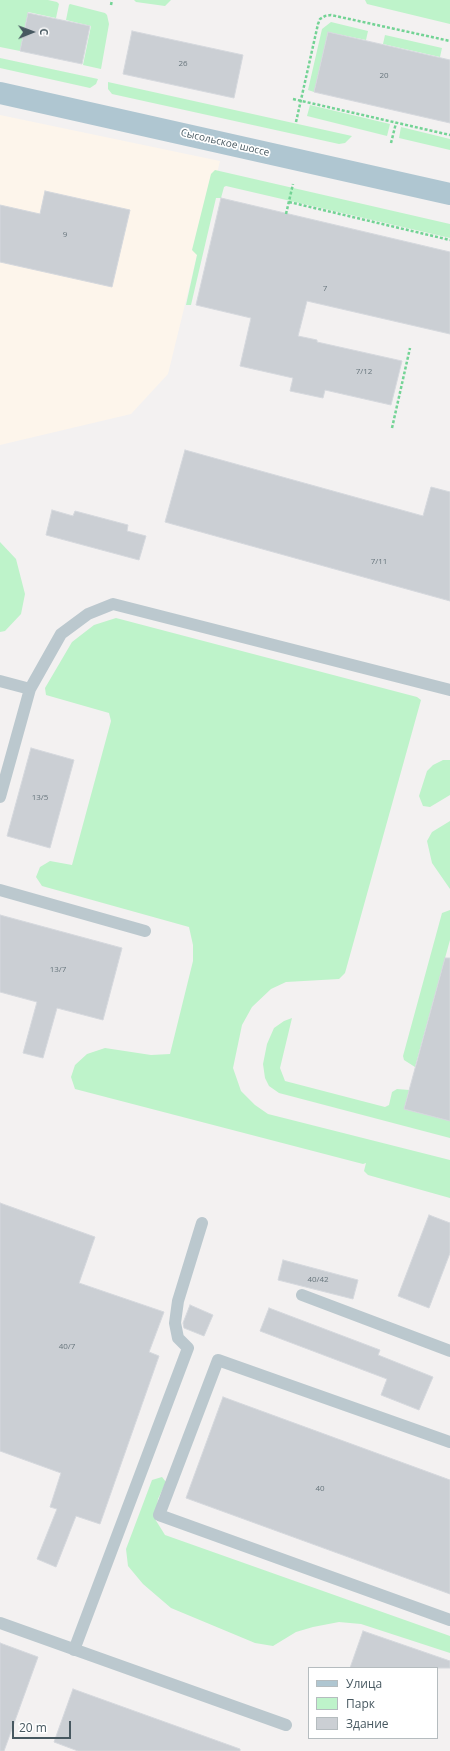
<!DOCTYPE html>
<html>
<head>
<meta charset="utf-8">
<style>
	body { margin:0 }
	#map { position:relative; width:450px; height:1751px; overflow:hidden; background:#f3f1f1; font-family:"Open Sans",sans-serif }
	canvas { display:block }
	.legend { position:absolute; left:308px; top:1667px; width:130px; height:72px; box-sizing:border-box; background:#fff; border:1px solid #b5bcbf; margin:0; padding:5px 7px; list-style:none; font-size:12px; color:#475860 }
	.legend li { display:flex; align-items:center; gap:8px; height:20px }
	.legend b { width:20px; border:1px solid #b5bcbf }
	.north { position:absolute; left:12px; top:12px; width:40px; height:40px; -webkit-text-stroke:3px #fff; paint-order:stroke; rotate:89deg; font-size:11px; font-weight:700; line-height:16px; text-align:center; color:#475860 }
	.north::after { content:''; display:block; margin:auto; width:14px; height:18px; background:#475860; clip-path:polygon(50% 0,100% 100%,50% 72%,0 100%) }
	.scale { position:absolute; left:12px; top:1721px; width:59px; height:18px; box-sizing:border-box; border:2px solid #475860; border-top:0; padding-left:5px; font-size:12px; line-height:14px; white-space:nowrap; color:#475860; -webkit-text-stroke:3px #fff; paint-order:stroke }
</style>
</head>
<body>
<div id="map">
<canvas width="450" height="1751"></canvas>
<ul class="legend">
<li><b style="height:5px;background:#afc6d1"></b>Улица</li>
<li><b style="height:11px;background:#bef3ca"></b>Парк</li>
<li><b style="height:11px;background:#cbcfd4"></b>Здание</li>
</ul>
<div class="north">С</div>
<div class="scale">20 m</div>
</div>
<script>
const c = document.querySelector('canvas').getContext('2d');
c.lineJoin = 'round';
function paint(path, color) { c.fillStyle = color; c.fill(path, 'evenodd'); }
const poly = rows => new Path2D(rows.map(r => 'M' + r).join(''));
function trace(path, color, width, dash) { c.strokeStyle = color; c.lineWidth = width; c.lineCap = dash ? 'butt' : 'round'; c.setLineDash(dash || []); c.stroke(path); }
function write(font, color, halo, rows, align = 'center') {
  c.font = font + ' "Open Sans",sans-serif'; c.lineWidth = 3.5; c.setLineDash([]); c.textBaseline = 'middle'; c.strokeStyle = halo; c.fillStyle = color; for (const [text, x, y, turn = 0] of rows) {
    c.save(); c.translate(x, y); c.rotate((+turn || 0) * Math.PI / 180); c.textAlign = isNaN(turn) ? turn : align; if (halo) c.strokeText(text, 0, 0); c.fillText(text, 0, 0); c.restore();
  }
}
paint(poly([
	[0,115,220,161,168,374,131,414,0,445]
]), '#fdf5eb');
paint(poly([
	[0,0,48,0,57,2,59,4,56,18,28,12,20,51,0,47],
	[134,0,171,0,165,6,136,2],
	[365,0,450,0,450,24,367,4],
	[70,4,105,13,107,15,109,24,101,69,83,65,91,26,66,20,69,5],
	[331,22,368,31,366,40,328,32,314,92,308,90,322,29],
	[385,35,442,48,440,57,383,44],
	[0,58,98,79,96,84,90,88,0,68],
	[108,82,352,136,345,143,339,144,112,94,108,89],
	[310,105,390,124,387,136,307,116],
	[401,127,450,139,450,150,399,138],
	[215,170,450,224,450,238,226,186,224,187,221,198,216,198,191,305,186,305,197,255,192,250,211,174],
	[0,542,16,559,25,594,21,614,5,631,0,632],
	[116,618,417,697,421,700,345,973,339,979,286,982,271,989,252,1007,242,1025,233,1068,241,1091,255,1105,268,1114,450,1160,450,1198,368,1175,364,1171,366,1163,363,1164,75,1089,71,1077,75,1065,87,1054,105,1048,151,1055,170,1054,193,961,193,945,189,927,42,886,36,877,40,867,50,861,72,865,111,721,109,713,46,695,45,688,72,642,94,625],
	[443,760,450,760,450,795,430,807,423,806,419,796,427,771,433,765],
	[450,821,450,889,432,863,427,841,432,832],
	[450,910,450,940,415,1067,404,1060,403,1056,442,913],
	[292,1018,280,1068,285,1081,385,1107,389,1105,392,1092,397,1089,409,1090,404,1109,450,1121,450,1138,279,1093,269,1086,265,1078,263,1064,267,1044,274,1028,284,1021],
	[162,1477,166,1482,158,1499,155,1519,165,1535,450,1636,450,1653,361,1624,339,1622,313,1627,296,1632,273,1646,255,1643,171,1608,143,1584,128,1566,126,1549,152,1480]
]), '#bef3ca');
const building = poly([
	[28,13,90,26,82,64,20,51,28,13],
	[132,31,243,55,234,98,123,74,132,31],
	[328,32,450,60,450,123,314,92,328,32],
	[45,191,130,210,112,287,0,262,0,205,40,214,45,191],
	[221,198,450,252,450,334,307,301,298,336,317,340,317,342,402,361,391,405,325,390,323,398,290,391,293,378,240,366,251,318,196,305,221,198],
	[185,450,423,516,431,487,450,492,450,601,165,522,185,450],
	[52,510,73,516,75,511,128,525,127,531,146,536,139,560,46,535,52,510],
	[31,748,74,760,50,848,7,836,31,748],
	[0,915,122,948,103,1020,57,1008,43,1058,23,1053,37,1002,0,992,0,915],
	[445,958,450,958,450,1121,404,1109,445,958],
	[0,1203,95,1237,79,1283,164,1312,149,1352,159,1356,100,1524,76,1516,56,1567,37,1559,57,1509,50,1507,61,1473,0,1451,0,1203],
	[429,1215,450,1223,450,1253,429,1308,398,1296,429,1215],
	[283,1260,358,1280,353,1299,278,1280,283,1260],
	[190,1305,213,1315,204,1336,184,1328,183,1323,190,1305],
	[269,1308,380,1350,378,1355,433,1377,419,1410,381,1395,387,1379,260,1331,269,1308],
	[223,1397,450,1480,450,1594,186,1498,223,1397],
	[363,1631,450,1661,450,1668,350,1668,363,1631],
	[0,1643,38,1657,4,1751,0,1751,0,1643],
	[73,1689,240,1749,240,1751,78,1751,54,1742,73,1689]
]);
paint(building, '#cbcfd4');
trace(building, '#d5d8dd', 1);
trace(poly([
	[111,5,112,0],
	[293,99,450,135],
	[296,122,318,24,320,19,325,16,331,15,450,41],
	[391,143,396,123],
	[289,202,450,240],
	[286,214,293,184],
	[392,428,410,348]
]), '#73d395', 2.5, [3, 2]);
trace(poly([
	[0,681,30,689],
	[0,797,30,689,61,634,88,614,113,604,450,690],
	[0,890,145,931],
	[302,1295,450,1351],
	[450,1442,218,1360,159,1515,450,1620],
	[0,1623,286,1725],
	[74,1650,188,1348,178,1338,175,1323,178,1301,202,1223]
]), '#bbc8ce', 12);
trace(poly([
	[0,93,450,194]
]), '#afc6d1', 22);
write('8px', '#68767d', null, [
	["26",183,64],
	["20",384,76],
	["9",65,235],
	["7",325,289],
	["7/12",364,372],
	["7/11",379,562],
	["13/5",40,798],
	["13/7",58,970],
	["40/42",318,1280],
	["40/7",67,1347],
	["40",320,1489]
]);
write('10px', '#475860', '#fff', [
	["Сысольское шоссе",225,143,13]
]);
</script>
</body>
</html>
